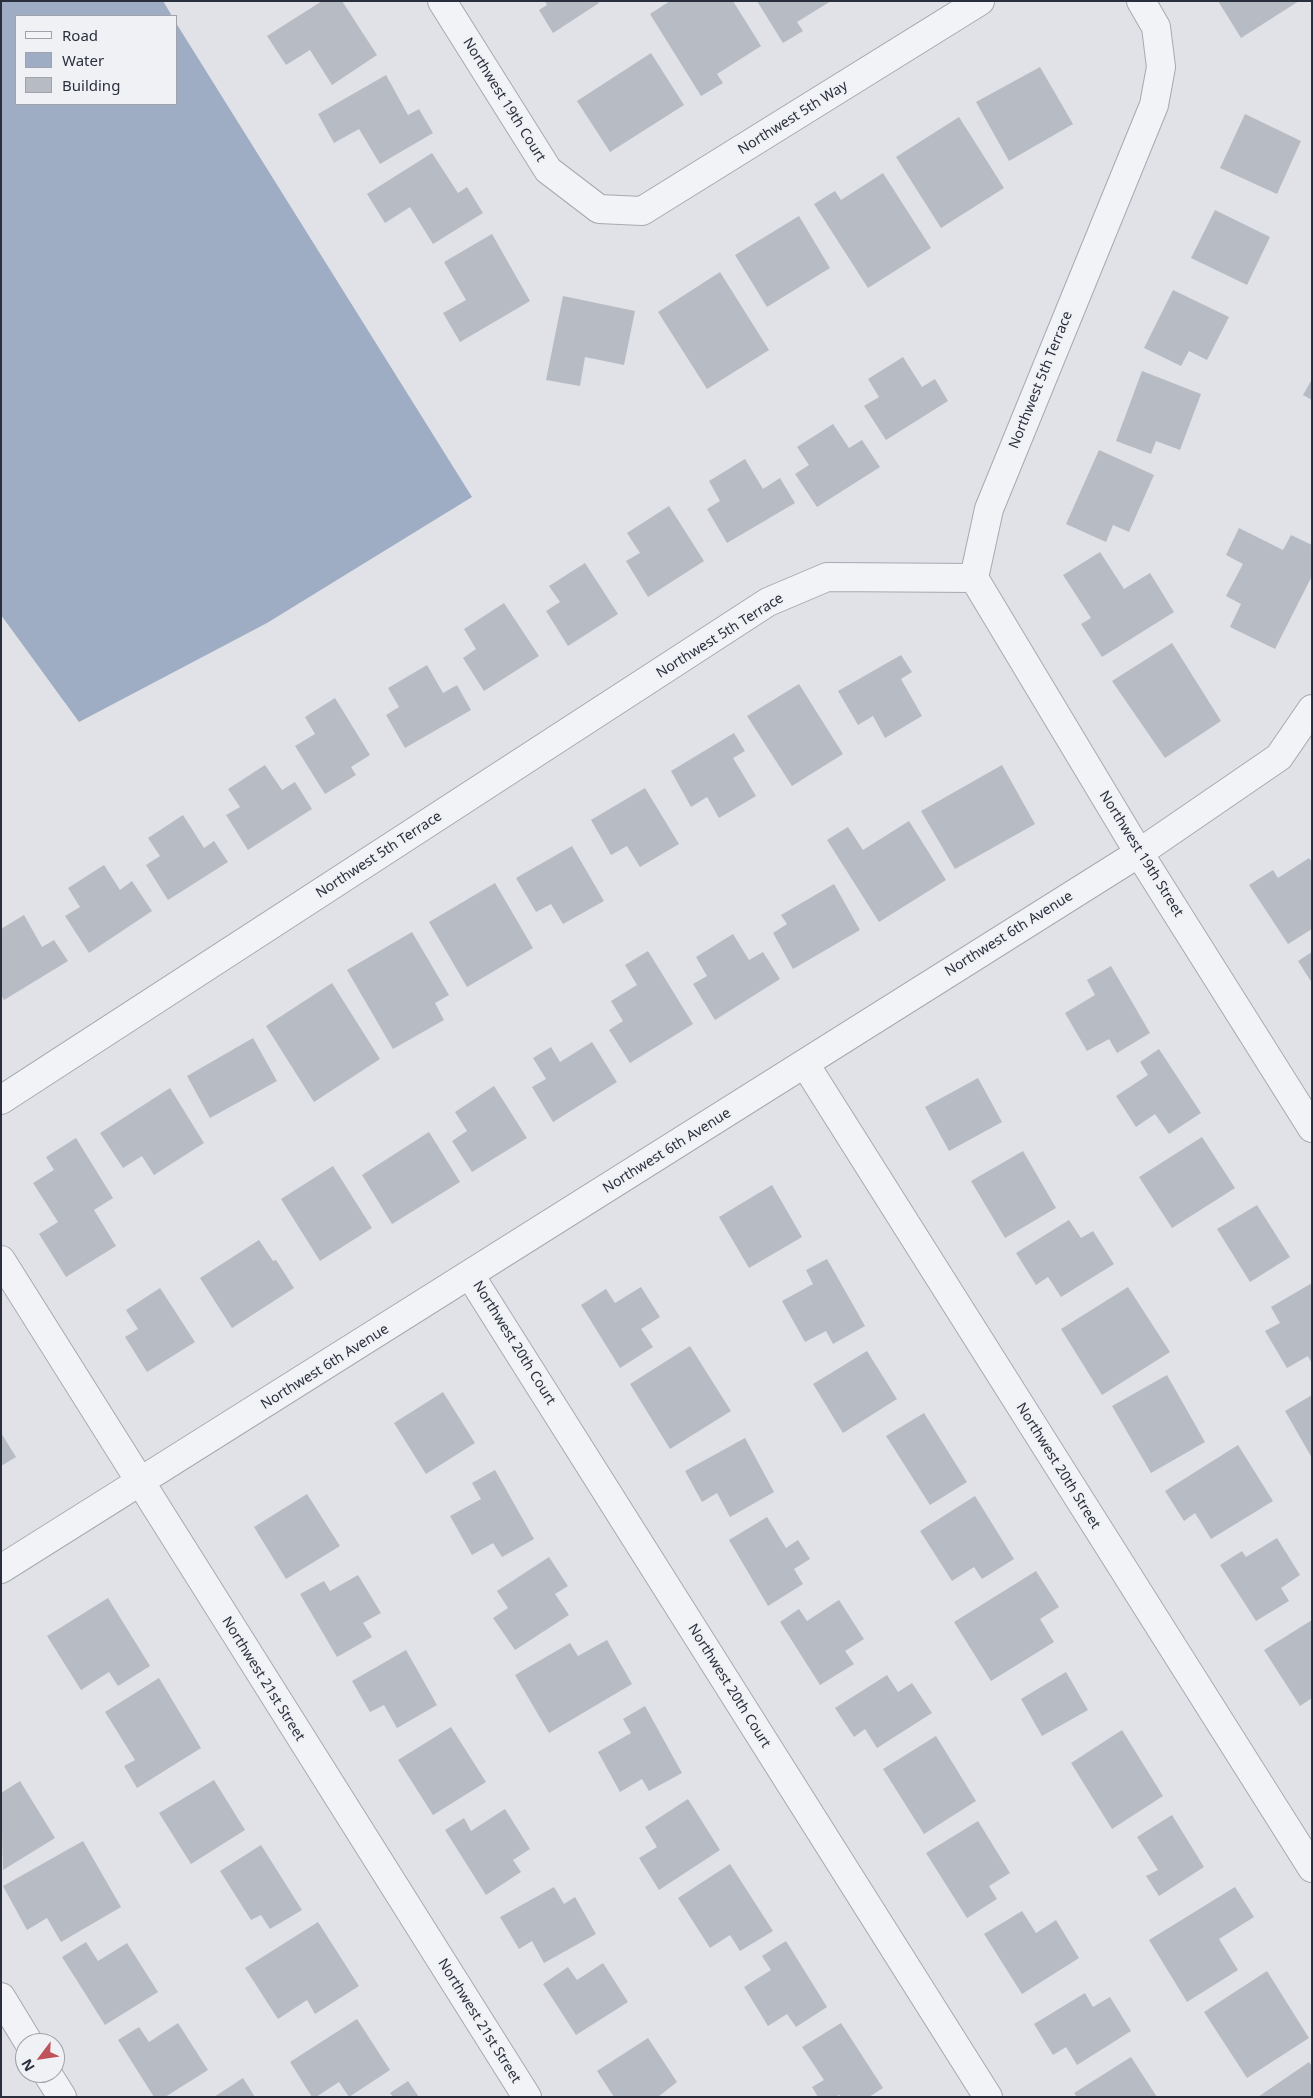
<!DOCTYPE html>
<html>
<head>
<meta charset="utf-8">
<style>
	body { margin:0 }
	#map { position:relative; width:1313px; height:2098px; overflow:hidden; background:#e0e2e7; font-family:"Noto Sans",sans-serif }
	canvas { display:block }
	.frame { position:absolute; inset:0; border:2px solid #2a2f3d; pointer-events:none }
	.legend { position:absolute; left:15px; top:15px; width:162px; height:90px; box-sizing:border-box; background:#eff1f5; border:1px solid #a0a3ab; margin:0; padding:6px 9px; list-style:none; font-size:15px; color:#2a2f3d }
	.legend li { display:flex; align-items:center; gap:10px; height:25px }
	.legend b { width:25px; border:1px solid #a0a3ab }
	.north { position:absolute; left:15px; top:2033px; width:50px; height:50px; box-sizing:border-box; background:#eff1f5; border:1px solid #a0a3ab; border-radius:50%; rotate:239deg; font-size:14px; font-weight:700; line-height:20px; text-align:center; color:#2a2f3d }
	.north::after { content:''; display:block; margin:auto; width:18px; height:22px; background:#bf525a; clip-path:polygon(50% 0,100% 100%,50% 72%,0 100%) }
</style>
</head>
<body>
<div id="map">
<canvas width="1313" height="2098"></canvas>
<div class="frame"></div>
<ul class="legend">
<li><b style="height:6px;background:#f2f3f6"></b>Road</li>
<li><b style="height:14px;background:#9eadc3"></b>Water</li>
<li><b style="height:14px;background:#b7bbc3"></b>Building</li>
</ul>
<div class="north">N</div>
</div>
<script>
const c = document.querySelector('canvas').getContext('2d');
c.lineJoin = 'round';
function paint(path, color) { c.fillStyle = color; c.fill(path, 'evenodd'); }
const poly = rows => new Path2D(rows.map(r => 'M' + r).join(''));
function trace(path, color, width, dash) { c.strokeStyle = color; c.lineWidth = width; c.lineCap = dash ? 'butt' : 'round'; c.setLineDash(dash || []); c.stroke(path); }
function write(font, color, halo, rows, align = 'center') {
  c.font = font + ' "Noto Sans",sans-serif'; c.lineWidth = 4; c.setLineDash([]); c.textBaseline = 'middle'; c.strokeStyle = halo; c.fillStyle = color; for (const [text, x, y, turn = 0] of rows) {
    c.save(); c.translate(x, y); c.rotate((+turn || 0) * Math.PI / 180); c.textAlign = isNaN(turn) ? turn : align; if (halo) c.strokeText(text, 0, 0); c.fillText(text, 0, 0); c.restore();
  }
}
paint(poly([
	[1,1,163,1,172,16,16,16,16,104,176,104,176,23,472,497,267,623,79,722,1,615]
]), '#9eadc3');
paint(poly([
	[322,1,342,1,377,55,332,85,310,50,286,65,267,36],
	[545,1,598,1,599,3,553,33,539,10,547,5],
	[670,1,733,1,761,46,717,74,723,83,701,96,650,14],
	[757,1,831,1,797,22,803,31,783,43],
	[1218,1,1299,1,1241,38],
	[651,53,684,105,610,152,577,101],
	[1040,67,1073,124,1009,161,976,102],
	[386,75,408,115,419,109,433,133,380,164,359,129,334,143,318,114],
	[1245,114,1301,141,1277,194,1220,168],
	[959,117,1004,188,941,228,896,157],
	[432,153,458,193,467,187,483,213,433,244,410,207,385,223,367,194],
	[883,173,931,248,868,288,814,204,835,191,841,200],
	[1215,210,1270,237,1247,285,1191,258],
	[799,216,830,268,767,307,735,255],
	[492,234,530,301,460,342,443,313,466,300,444,262],
	[720,272,769,350,707,389,658,312],
	[1173,290,1229,317,1207,360,1189,351,1181,366,1144,348],
	[563,296,635,311,624,365,585,357,580,386,546,380],
	[903,357,922,387,935,379,948,401,886,440,864,406,879,397,868,379],
	[1142,371,1201,394,1180,450,1156,441,1151,454,1116,441],
	[1312,379,1312,400,1303,395],
	[833,424,849,448,862,440,880,467,817,507,795,474,809,465,797,447],
	[1099,450,1154,475,1129,532,1113,525,1106,542,1066,524],
	[745,459,763,489,780,478,795,503,727,543,707,509,720,501,709,481],
	[669,506,704,561,648,597,626,561,640,553,627,533],
	[1239,528,1283,550,1291,535,1312,545,1312,576,1275,649,1230,627,1241,604,1226,596,1243,564,1226,555],
	[1100,552,1124,589,1150,573,1174,612,1102,657,1081,624,1091,618,1063,575],
	[585,563,618,614,568,646,546,611,560,602,549,586],
	[504,603,539,656,484,691,463,658,476,649,464,629],
	[1172,643,1221,721,1165,758,1112,681],
	[901,655,912,672,901,679,922,716,885,738,873,716,858,725,838,691],
	[427,665,443,693,457,685,471,710,405,748,386,715,399,707,388,688],
	[799,684,843,754,792,786,747,716],
	[335,698,370,755,351,767,356,775,325,794,295,746,315,734,305,717],
	[734,733,745,751,733,758,756,796,719,818,707,797,691,807,671,771],
	[265,765,282,790,295,782,312,809,248,850,226,815,240,807,228,789],
	[1002,765,1035,824,955,869,921,811],
	[645,788,679,844,640,867,627,846,611,855,591,820],
	[183,815,204,848,214,841,228,862,168,900,146,865,160,856,148,838],
	[909,821,946,880,879,922,827,840,848,827,863,850],
	[572,846,604,901,563,924,551,904,536,912,516,878],
	[1309,858,1312,862,1312,929,1288,944,1249,885,1273,870,1278,878],
	[104,865,120,890,132,881,152,911,89,953,65,916,80,907,68,888],
	[495,883,533,948,467,987,429,922],
	[834,884,860,930,793,969,773,933,787,924,781,915],
	[24,915,42,947,54,940,68,961,4,1000,1,995,1,929],
	[412,932,449,995,435,1003,444,1020,393,1049,347,970],
	[733,934,749,960,763,952,780,979,715,1020,693,984,707,976,696,957],
	[648,951,693,1024,630,1063,609,1030,623,1021,611,1001,637,985,625,965],
	[1312,952,1312,983,1298,961],
	[1111,966,1150,1033,1117,1053,1109,1039,1087,1051,1065,1013,1095,995,1087,980],
	[332,983,380,1059,314,1102,266,1026],
	[253,1038,277,1081,210,1118,187,1076],
	[592,1042,617,1082,553,1122,532,1087,546,1079,533,1058,551,1047,560,1062],
	[1159,1049,1201,1113,1169,1134,1155,1114,1136,1127,1116,1096,1148,1075,1140,1062],
	[978,1078,1002,1122,949,1151,925,1107],
	[494,1086,527,1138,472,1172,452,1141,467,1131,455,1112],
	[170,1088,204,1143,154,1175,142,1156,123,1168,100,1133],
	[429,1132,460,1182,392,1224,362,1175],
	[1202,1137,1235,1188,1172,1228,1139,1177],
	[76,1138,113,1198,94,1210,116,1246,66,1277,39,1234,58,1222,33,1183,54,1170,46,1157],
	[1023,1151,1056,1208,1005,1238,971,1181],
	[333,1166,372,1228,320,1261,281,1199],
	[772,1185,802,1237,749,1268,719,1217],
	[1257,1205,1290,1257,1250,1282,1217,1229],
	[1069,1220,1081,1238,1093,1231,1114,1264,1061,1297,1048,1277,1036,1285,1016,1253],
	[259,1240,273,1261,276,1260,294,1288,232,1328,200,1278],
	[827,1259,865,1326,833,1344,826,1331,805,1342,782,1301,813,1284,806,1270],
	[1312,1283,1312,1364,1308,1356,1287,1368,1265,1331,1280,1323,1271,1307],
	[641,1287,660,1317,641,1329,653,1347,620,1368,581,1305,606,1289,615,1303],
	[1128,1287,1170,1352,1102,1395,1061,1329],
	[160,1288,195,1342,147,1372,125,1337,138,1329,126,1310],
	[690,1346,731,1411,670,1449,630,1384],
	[867,1351,897,1399,843,1433,813,1384],
	[1167,1375,1205,1442,1151,1473,1112,1406],
	[443,1392,475,1443,426,1474,394,1423],
	[1312,1395,1312,1458,1285,1411],
	[924,1413,967,1482,930,1505,886,1436],
	[1,1433,16,1457,1,1466],
	[745,1438,774,1492,730,1517,717,1493,702,1502,685,1471],
	[1238,1445,1273,1501,1211,1539,1195,1513,1184,1521,1165,1491],
	[495,1470,534,1539,502,1557,493,1543,472,1555,450,1516,481,1499,472,1483],
	[307,1494,340,1546,286,1579,254,1527],
	[975,1496,1014,1559,982,1579,974,1567,952,1581,920,1531],
	[767,1517,786,1548,798,1540,810,1559,794,1569,803,1584,768,1606,729,1540],
	[1277,1538,1300,1575,1281,1588,1289,1601,1256,1621,1220,1565,1242,1551,1246,1557],
	[549,1557,568,1586,555,1594,569,1615,515,1650,493,1618,508,1608,497,1591],
	[1036,1571,1059,1607,1040,1619,1054,1642,991,1681,954,1622],
	[358,1575,381,1613,363,1623,372,1637,337,1657,300,1594,324,1581,330,1591],
	[108,1598,150,1666,118,1686,109,1672,81,1690,47,1636],
	[839,1600,864,1639,845,1651,854,1664,820,1685,780,1622,799,1609,807,1621],
	[1312,1620,1312,1698,1300,1706,1264,1650],
	[607,1640,632,1684,549,1733,515,1675,570,1643,578,1656],
	[406,1650,437,1705,397,1728,384,1705,370,1712,352,1681],
	[1066,1672,1088,1710,1042,1736,1021,1699],
	[887,1675,898,1692,912,1683,932,1713,877,1748,865,1729,854,1737,835,1708],
	[159,1678,201,1748,137,1788,124,1766,135,1760,105,1712],
	[645,1706,682,1773,649,1791,642,1779,620,1792,598,1752,631,1733,623,1719],
	[451,1727,486,1782,433,1815,398,1760],
	[1122,1730,1163,1796,1112,1829,1071,1763],
	[936,1736,976,1801,924,1834,883,1769],
	[214,1780,245,1830,191,1864,159,1813],
	[20,1781,55,1838,3,1870,1,1793],
	[688,1799,720,1850,659,1890,639,1858,657,1847,645,1827],
	[505,1809,530,1849,513,1860,521,1872,486,1895,445,1830,464,1818,471,1831],
	[1172,1815,1204,1867,1159,1896,1146,1876,1158,1870,1137,1837],
	[978,1821,1010,1873,989,1886,997,1899,967,1918,926,1853],
	[83,1841,121,1907,61,1942,47,1918,27,1930,3,1886],
	[261,1845,302,1910,270,1929,261,1915,251,1920,220,1871],
	[730,1864,773,1931,740,1951,730,1935,710,1948,678,1898],
	[554,1887,564,1904,575,1897,596,1934,544,1963,532,1941,519,1949,500,1917],
	[1235,1887,1254,1917,1219,1939,1238,1970,1187,2002,1149,1940],
	[1022,1911,1036,1933,1056,1920,1079,1958,1022,1994,984,1934],
	[318,1922,359,1986,315,2014,307,2000,278,2019,245,1968],
	[786,1941,827,2007,796,2027,787,2014,768,2026,744,1987,771,1970,762,1956],
	[86,1942,98,1961,127,1943,158,1992,105,2025,62,1957],
	[603,1963,628,2002,576,2035,543,1984,568,1967,577,1980],
	[1267,1971,1309,2038,1247,2078,1204,2012],
	[1085,1993,1093,2007,1110,1997,1131,2031,1077,2065,1066,2047,1053,2055,1034,2024],
	[357,2019,390,2070,349,2097,339,2082,316,2097,312,2097,290,2062],
	[178,2023,208,2070,165,2097,154,2097,118,2040,139,2027,149,2042],
	[841,2023,883,2088,869,2097,841,2097,839,2095,836,2097,818,2097,812,2087,824,2080,802,2047],
	[648,2038,677,2082,658,2097,614,2097,597,2071],
	[1131,2057,1157,2097,1077,2097,1074,2093],
	[1309,2062,1312,2066,1312,2097,1258,2097],
	[243,2078,255,2097,214,2097],
	[408,2081,419,2097,393,2097,390,2093]
]), '#b7bbc3');
const street = poly([
	[442,1,548,170,599,209,642,211,980,1],
	[974,578,1139,853,1312,1128],
	[805,1064,1312,1868],
	[1,1100,768,602,827,577,974,578,989,509,1154,105,1161,67,1156,27,1141,1],
	[1,1260,527,2097],
	[470,1275,988,2097],
	[1,1569,1139,853,1279,757,1312,709],
	[1,1997,29,2043],
	[47,2073,62,2097]
]);
trace(street, '#a6a9b1', 30);
trace(street, '#f2f3f6', 28);
write('14px', '#2a2f3d', '#eff1f5', [
	["Northwest 19th Court",504,100,58],
	["Northwest 5th Way",793,118,-32],
	["Northwest 5th Terrace",1041,380,-68],
	["Northwest 5th Terrace",720,636,-32],
	["Northwest 19th Street",1141,854,58],
	["Northwest 5th Terrace",379,855,-33],
	["Northwest 6th Avenue",1009,934,-32],
	["Northwest 6th Avenue",667,1151,-32],
	["Northwest 20th Court",514,1343,58],
	["Northwest 6th Avenue",325,1367,-32],
	["Northwest 20th Street",1058,1466,58],
	["Northwest 21st Street",263,1679,58],
	["Northwest 20th Court",729,1686,58],
	["Northwest 21st Street",479,2021,58]
]);
</script>
</body>
</html>
